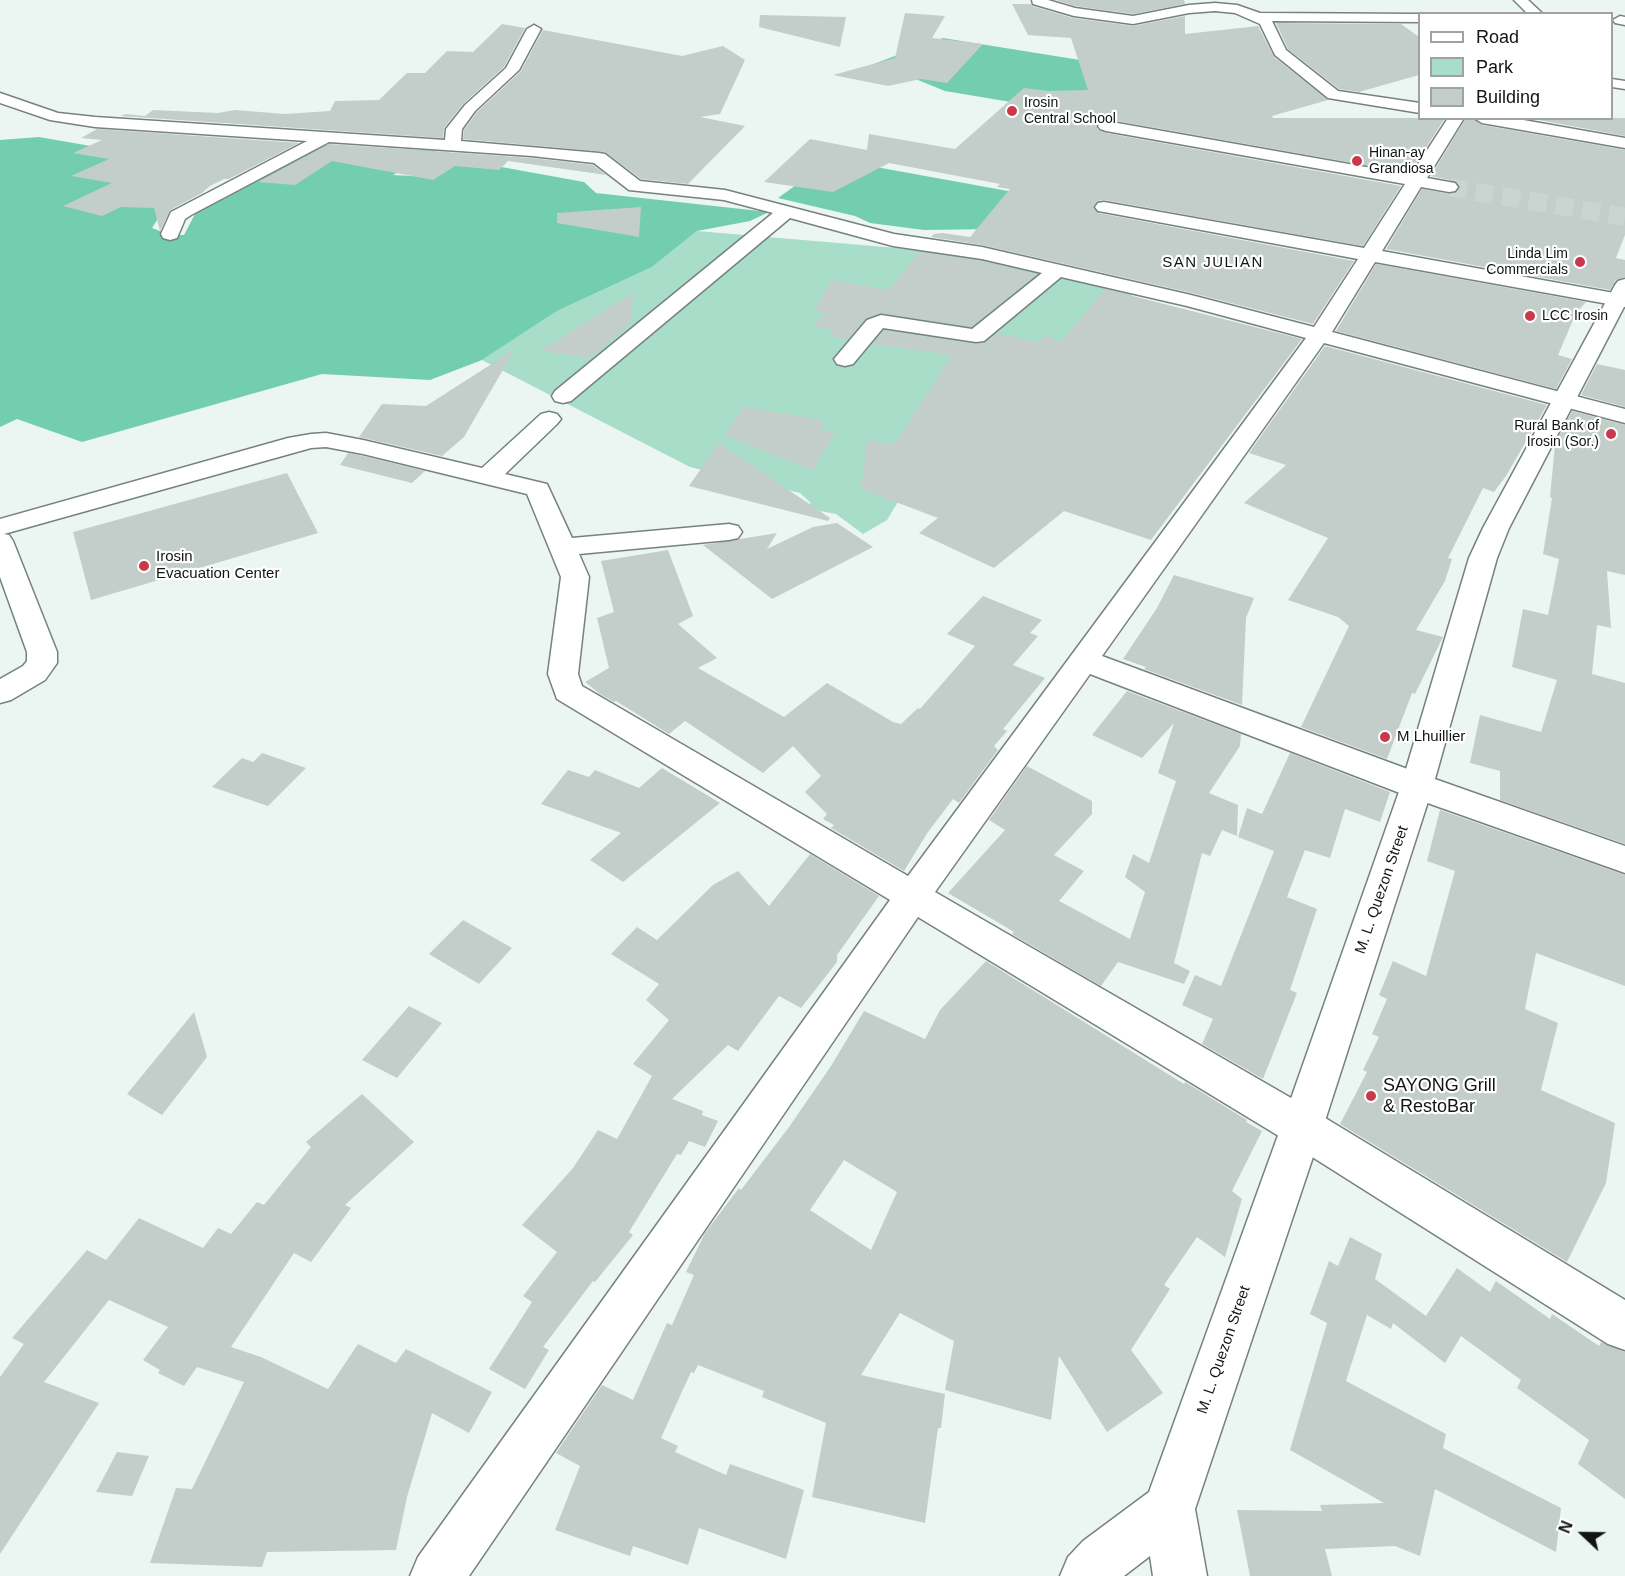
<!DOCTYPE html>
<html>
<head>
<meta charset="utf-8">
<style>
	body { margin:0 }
	#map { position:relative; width:1625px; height:1576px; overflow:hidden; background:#ebf6f2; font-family:Helvetica,sans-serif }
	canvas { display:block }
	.legend { position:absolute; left:1418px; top:12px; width:195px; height:108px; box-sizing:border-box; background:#fff; border:2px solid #a0a1a1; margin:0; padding:8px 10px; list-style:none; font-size:18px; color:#121514 }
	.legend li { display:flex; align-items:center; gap:12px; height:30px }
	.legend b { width:30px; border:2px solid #a0a1a1 }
	.north { position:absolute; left:1553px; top:1504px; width:60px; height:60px; -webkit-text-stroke:4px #fff; paint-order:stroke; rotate:292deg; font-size:16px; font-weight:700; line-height:24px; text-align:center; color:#121514 }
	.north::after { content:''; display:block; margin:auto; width:21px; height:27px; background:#121514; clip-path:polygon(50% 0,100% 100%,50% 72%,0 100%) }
</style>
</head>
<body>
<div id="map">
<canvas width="1625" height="1576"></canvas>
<ul class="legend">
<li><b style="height:8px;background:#fff"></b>Road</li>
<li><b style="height:16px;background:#a7ddc9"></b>Park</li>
<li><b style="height:16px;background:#c3ceca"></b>Building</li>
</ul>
<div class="north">N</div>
</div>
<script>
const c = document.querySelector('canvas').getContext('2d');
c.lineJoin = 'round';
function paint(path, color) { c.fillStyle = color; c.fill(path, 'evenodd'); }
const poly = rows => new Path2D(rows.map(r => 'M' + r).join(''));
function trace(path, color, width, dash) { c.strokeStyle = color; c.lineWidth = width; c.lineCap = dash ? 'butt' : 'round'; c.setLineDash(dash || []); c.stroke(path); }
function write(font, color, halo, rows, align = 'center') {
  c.font = font + ' Helvetica,sans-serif'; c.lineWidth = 4.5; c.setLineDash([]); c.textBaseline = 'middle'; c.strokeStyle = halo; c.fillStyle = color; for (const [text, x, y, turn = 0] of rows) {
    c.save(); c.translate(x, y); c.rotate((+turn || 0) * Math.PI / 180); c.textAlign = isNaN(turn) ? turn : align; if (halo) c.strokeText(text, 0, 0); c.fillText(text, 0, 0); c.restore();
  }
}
paint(poly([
	[697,231,944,252,989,260,1132,295,1096,334,902,495,887,520,863,534,836,514,804,508,811,503,800,493,690,467,482,360,557,311,652,267]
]), '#a7ddc9');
paint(poly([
	[943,38,1217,82,1011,102,945,91,913,78,847,74],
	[39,137,194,164,201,191,159,217,152,228,170,235,184,235,195,214,326,145,437,151,393,175,432,177,463,160,584,182,596,193,769,212,750,221,697,231,652,267,557,311,482,360,430,380,322,374,82,442,17,419,0,427,0,140],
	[832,159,1041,197,994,229,924,230,870,223,855,216,778,198]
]), '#73ceb0');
paint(poly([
	[1056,0,1184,0,1185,4,1133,14,1075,6],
	[1012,4,1031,4,1032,6,1073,18,1133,26,1185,16,1185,34,1258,26,1274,57,1328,100,1272,116,1273,118,1445,118,1410,173,1106,119,1096,125,1098,130,1106,133,1401,186,1363,246,1104,200,1098,201,1093,206,1098,213,1354,261,1313,324,1192,293,982,245,931,237,934,234,942,233,970,237,1010,189,997,187,1000,184,889,163,833,192,764,182,810,139,867,150,869,134,955,149,1024,88,1048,91,1088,90,1071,38,1028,35],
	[905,13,945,16,932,38,983,44,947,83,921,79,888,86,833,75,895,58],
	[760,15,846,17,840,47,759,27],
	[1276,23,1401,24,1419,37,1419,75,1359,92,1339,89,1288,49],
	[502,24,525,28,504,67,463,104,444,128,443,138,121,116,125,114,145,116,153,110,218,113,235,110,285,114,330,111,335,101,379,100,407,73,425,73,447,51,473,52],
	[543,30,682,56,723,46,745,60,720,114,700,117,745,126,688,184,641,179,605,152,463,139,464,130,477,112,521,71],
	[1466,118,1472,118,1482,125,1625,150,1625,235,1616,258,1625,260,1625,277,1616,280,1610,290,1386,249,1422,189,1449,194,1455,193,1460,188,1455,181,1431,176],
	[1528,118,1625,118,1625,136],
	[97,129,299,143,229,179,224,179,210,186,202,193,170,210,160,231,154,208,121,207,102,216,63,206,112,183,71,176,109,159,73,153,102,140,81,138],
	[329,144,532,158,593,165,606,175,508,161,499,170,455,166,433,180,332,161,295,185,258,182],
	[641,207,639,237,557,223,557,213],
	[919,252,982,261,1037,274,971,327,881,313,865,319,847,340,830,336,834,330,813,326,825,312,813,311,832,280,889,290],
	[1376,264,1586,302,1576,313,1558,355,1572,359,1556,389,1336,331],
	[1105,289,1302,339,1151,540,1064,511,994,568,919,533,938,518,861,489,867,440,894,445,952,355,872,344,884,330,976,344,985,343,997,333,1036,342,1047,336,1061,342],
	[633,293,630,324,590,358,540,351],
	[1325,346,1547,405,1506,476,1494,492,1483,488,1448,558,1452,559,1445,581,1416,630,1443,637,1415,694,1412,693,1387,759,1301,727,1349,626,1338,617,1288,600,1328,538,1244,503,1286,465,1249,453],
	[515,349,464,437,442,456,359,437,382,404,426,406],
	[1597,364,1625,370,1625,407,1581,395],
	[744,407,823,420,821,430,835,433,813,470,724,435],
	[1572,411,1625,425,1625,575,1607,571,1611,628,1597,625,1592,674,1625,683,1625,844,1500,800,1500,771,1470,763,1480,715,1541,732,1557,680,1512,667,1523,609,1548,615,1559,559,1543,554,1552,498,1550,497,1555,444],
	[719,443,830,518,828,521,689,486],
	[348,453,363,456,425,471,412,483,340,465],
	[287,473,318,533,91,600,73,532],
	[837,523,873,547,772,599,703,545,777,533,767,549,813,527],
	[668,550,693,616,678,624,717,658,698,668,784,717,827,683,893,722,901,724,918,708,920,709,975,646,947,634,983,596,1042,620,1030,633,1038,636,1013,665,1045,678,1003,729,1007,731,994,746,998,750,959,803,953,799,928,832,904,871,831,828,834,825,823,819,827,814,805,792,821,776,793,746,763,773,685,721,669,734,616,701,614,702,600,694,585,682,609,668,597,618,614,612,601,561],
	[1174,575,1254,598,1246,618,1242,705,1144,669,1146,667,1123,659,1157,608],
	[1127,691,1241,734,1240,746,1209,793,1238,805,1237,836,1222,830,1210,856,1202,853,1174,963,1190,971,1184,984,1118,962,1101,986,1012,934,1014,932,948,893,1005,830,989,820,1027,766,1092,801,1092,814,1054,855,1084,871,1059,901,1130,939,1145,892,1125,877,1133,854,1149,863,1176,781,1158,773,1174,723,1142,758,1092,735],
	[262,753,306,768,268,806,212,787,242,758,253,762],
	[1290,753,1390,792,1380,822,1345,809,1330,858,1305,850,1287,897,1317,909,1290,990,1297,993,1263,1079,1202,1044,1213,1019,1182,1005,1195,975,1221,986,1274,851,1238,837,1247,808,1262,814],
	[662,768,720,803,623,882,590,860,621,833,541,804,568,770,589,777,595,770,639,788],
	[1440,810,1625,875,1625,986,1536,953,1525,1009,1558,1023,1541,1090,1615,1123,1606,1183,1567,1262,1340,1124,1367,1072,1363,1070,1379,1037,1372,1034,1387,999,1379,995,1393,961,1426,976,1455,871,1427,861],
	[810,854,879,896,837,955,837,962,801,1008,779,996,738,1051,728,1045,672,1099,703,1111,702,1115,718,1121,705,1147,689,1141,681,1155,677,1154,629,1232,633,1235,595,1282,593,1281,543,1347,549,1350,525,1389,489,1369,532,1302,523,1296,557,1252,522,1225,573,1168,598,1130,617,1139,652,1076,633,1064,669,1020,646,1000,659,984,611,954,637,927,657,940,713,885,738,871,769,906],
	[463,920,512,948,479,984,429,954],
	[986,961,1184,1084,1185,1082,1247,1120,1246,1122,1262,1131,1232,1191,1242,1199,1225,1257,1197,1237,1164,1285,1170,1289,1131,1350,1163,1393,1107,1432,1059,1356,1051,1420,945,1390,954,1341,900,1313,861,1375,945,1394,941,1428,938,1428,925,1523,812,1497,826,1423,762,1397,764,1391,698,1365,694,1373,691,1372,661,1438,678,1446,675,1452,726,1475,730,1464,804,1490,786,1559,699,1528,688,1565,633,1546,630,1556,555,1530,580,1466,556,1453,602,1385,633,1400,667,1323,672,1325,694,1275,686,1272,705,1233,739,1188,741,1190,789,1127,831,1066,864,1011,925,1039,940,1010],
	[844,1160,897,1192,871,1250,810,1210],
	[409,1006,442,1023,397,1078,362,1060],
	[194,1012,207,1057,162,1115,127,1094],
	[362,1094,414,1142,345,1205,351,1208,311,1262,294,1253,231,1347,261,1357,328,1389,358,1344,396,1363,406,1349,492,1392,469,1433,432,1413,407,1497,396,1550,267,1552,262,1567,150,1563,176,1488,192,1489,244,1382,197,1367,184,1386,158,1373,160,1370,143,1360,168,1327,109,1300,44,1382,99,1403,0,1554,0,1377,24,1344,12,1338,87,1250,106,1260,139,1218,203,1248,218,1228,231,1234,257,1202,264,1205,311,1147,306,1142],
	[1350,1237,1382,1254,1375,1279,1426,1316,1457,1268,1490,1292,1496,1281,1550,1319,1552,1314,1599,1346,1601,1342,1625,1352,1625,1499,1578,1464,1589,1440,1517,1388,1521,1380,1461,1336,1445,1363,1393,1323,1391,1329,1367,1315,1346,1381,1446,1434,1443,1448,1561,1508,1556,1552,1435,1489,1420,1556,1395,1546,1325,1549,1332,1576,1250,1576,1237,1510,1322,1511,1320,1505,1384,1503,1290,1450,1327,1323,1310,1314,1329,1261,1338,1266],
	[117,1452,149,1456,132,1496,96,1492]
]), '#c3ceca');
trace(poly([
	[1449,187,1625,217]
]), '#cad4d1', 18, [18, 9]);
const minor = poly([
	[1032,0,1048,0,1075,8,1133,16,1189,5,1215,3,1237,5,1260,13,1420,14,1420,22,1272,21,1286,50,1338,91,1420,103,1420,113,1328,98,1275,55,1260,24,1235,13,1215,11,1189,13,1133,24,1074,16,1033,4,1032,0],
	[1514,0,1528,0,1543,14,1528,14,1514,0],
	[1620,16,1625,17,1625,25,1615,23,1613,20,1620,16],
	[534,25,541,29,519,70,475,111,462,129,461,141,599,153,605,154,640,181,725,190,894,234,982,247,1191,295,1314,327,1358,259,1104,212,1098,211,1095,207,1098,203,1104,202,1364,248,1405,184,1106,131,1100,129,1098,126,1100,123,1106,121,1411,175,1448,118,1464,118,1427,178,1455,183,1458,187,1455,191,1449,192,1421,187,1382,251,1625,295,1625,307,1375,262,1332,332,1625,409,1625,423,1324,343,1102,656,1429,777,1625,846,1625,873,1405,795,1090,674,935,892,1317,1113,1625,1300,1625,1350,1608,1344,1287,1141,918,917,469,1576,410,1576,418,1557,890,900,557,699,548,674,561,577,527,494,363,454,326,447,311,448,4,534,9,535,13,541,57,652,57,663,45,680,11,700,0,703,0,679,23,666,27,661,27,652,0,577,0,519,288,438,311,434,326,433,363,440,482,468,541,414,549,412,557,414,561,419,557,424,505,474,547,484,572,538,729,524,738,526,742,532,738,538,729,540,579,554,589,577,578,674,582,686,908,876,1306,338,1187,306,1061,277,984,341,976,342,883,328,853,364,845,366,837,364,834,359,867,320,881,315,972,329,1042,273,982,259,893,246,790,218,571,401,563,403,555,401,552,396,555,391,773,213,724,200,629,190,594,163,532,156,329,142,191,215,185,219,177,238,170,240,163,238,161,234,171,212,307,141,95,127,50,120,0,103,0,93,58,113,95,117,445,140,446,129,465,105,506,68,527,29,534,25],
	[1612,79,1625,81,1625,89,1612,87,1612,79],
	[1474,118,1512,118,1625,138,1625,148,1482,123,1474,118]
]);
const major = poly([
	[1625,279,1625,305,1509,528,1497,558,1433,786,1323,1127,1195,1509,1207,1576,1153,1576,1150,1556,1124,1576,1060,1576,1068,1557,1083,1541,1149,1492,1281,1127,1401,786,1469,558,1483,528,1615,285,1618,281,1625,279]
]);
trace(minor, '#77817d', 3);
trace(major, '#77817d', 3);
paint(minor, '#fff');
paint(major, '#fff');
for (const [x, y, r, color] of [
	[1012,111,6,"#c9394c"],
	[1357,161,6,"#c9394c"],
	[1580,262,6,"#c9394c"],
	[1530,316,6,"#c9394c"],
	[1611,434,6,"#c9394c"],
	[144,566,6,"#c9394c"],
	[1385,737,6,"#c9394c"],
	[1371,1096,6,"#c9394c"]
]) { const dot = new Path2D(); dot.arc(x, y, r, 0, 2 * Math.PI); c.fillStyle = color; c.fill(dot); trace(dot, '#fff', 2); }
write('14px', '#121514', '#fff', [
	["Irosin",1024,103],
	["Central School",1024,119],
	["Hinan-ay",1369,153],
	["Grandiosa",1369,169],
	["Linda Lim",1568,254,"right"],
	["Commercials",1568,270,"right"],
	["LCC Irosin",1542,316],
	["Rural Bank of",1599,426,"right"],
	["Irosin (Sor.)",1599,442,"right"]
], 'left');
c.letterSpacing = '1.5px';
write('15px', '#121514', '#fff', [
	["SAN JULIAN",1213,263]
]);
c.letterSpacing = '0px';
write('15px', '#121514', '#fff', [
	["Irosin",156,557],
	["Evacuation Center",156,574],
	["M Lhuillier",1397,737]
], 'left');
write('15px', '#121514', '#fff', [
	["M. L. Quezon Street",1382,890,-71],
	["M. L. Quezon Street",1224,1350,-71]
]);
write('18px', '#121514', '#fff', [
	["SAYONG Grill",1383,1086],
	["& RestoBar",1383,1107]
], 'left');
</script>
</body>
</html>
